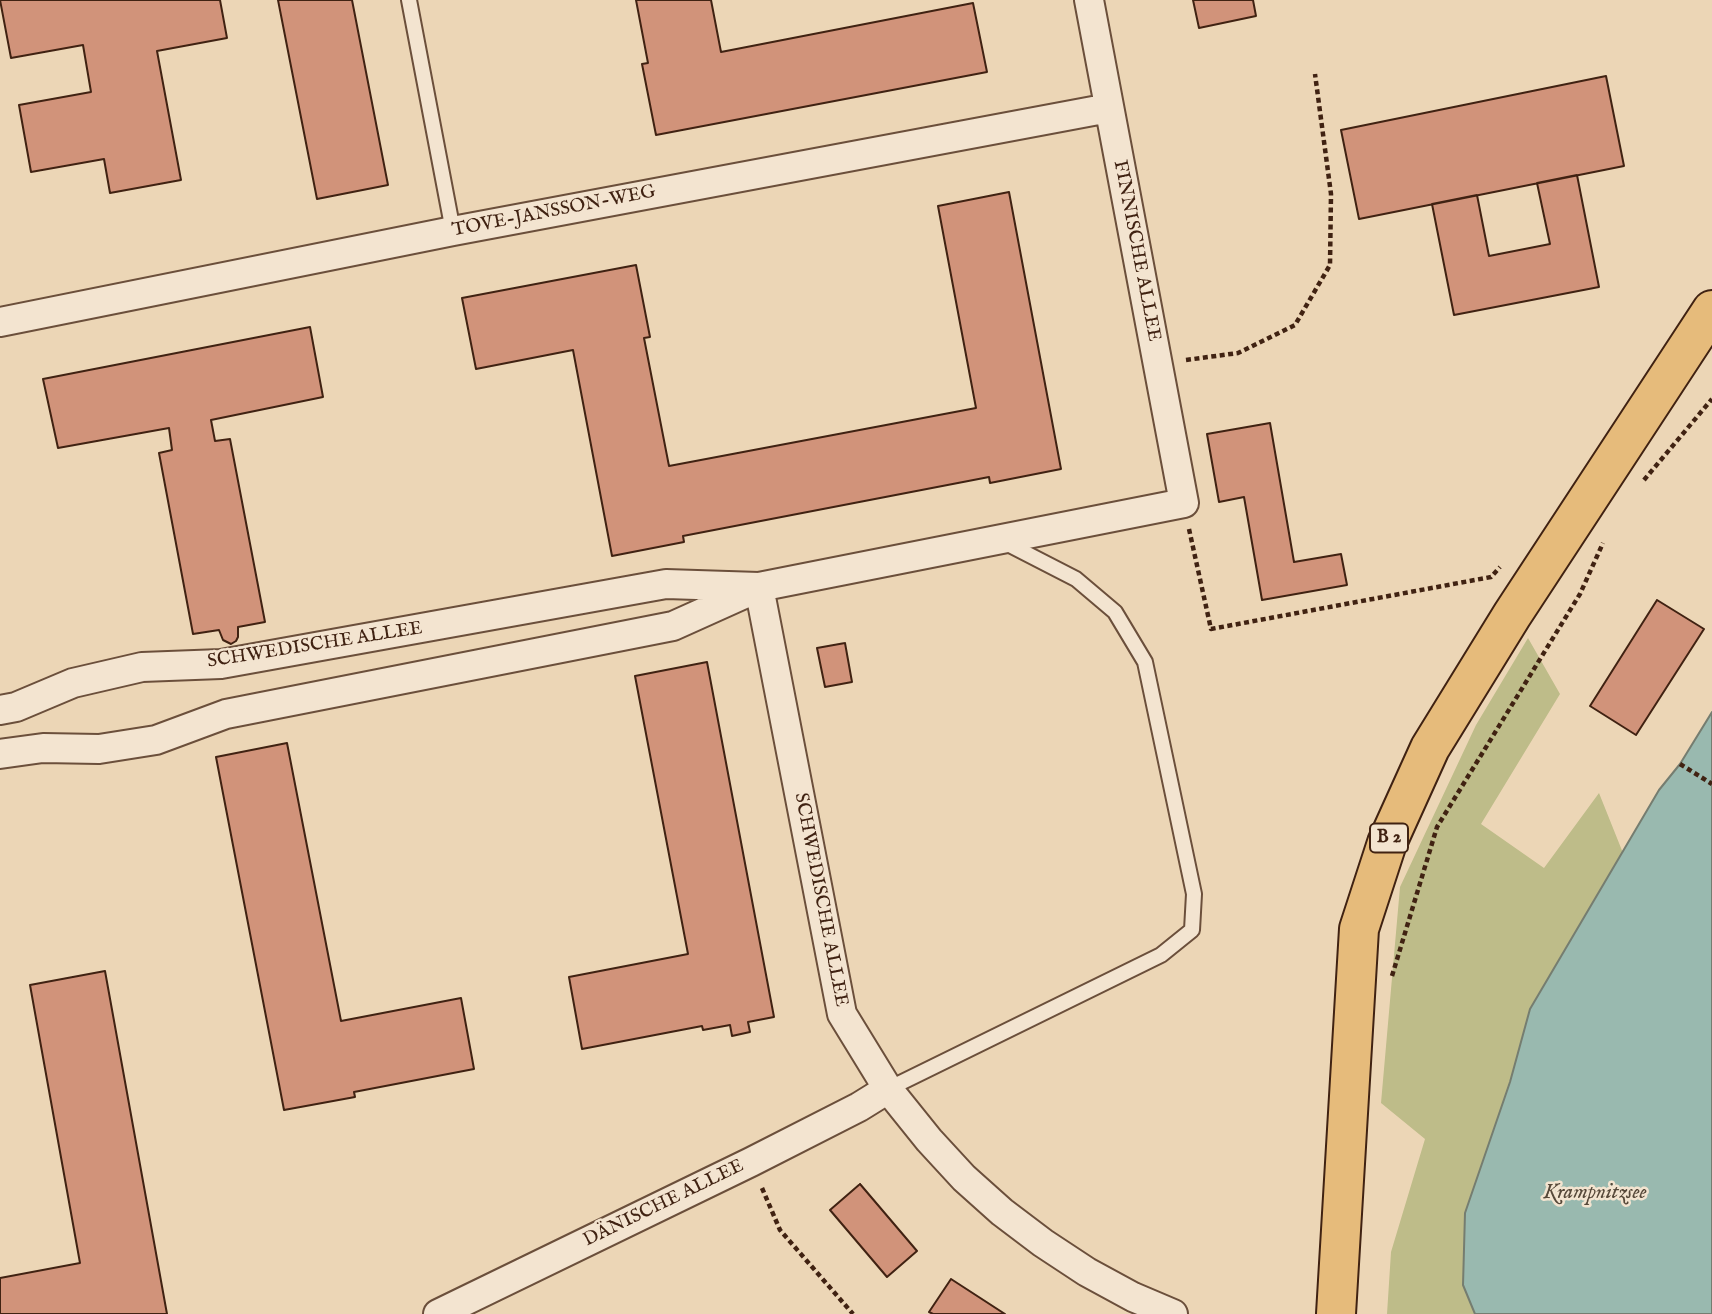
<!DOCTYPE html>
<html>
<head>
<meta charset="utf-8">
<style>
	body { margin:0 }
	canvas { display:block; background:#ecd6b6 }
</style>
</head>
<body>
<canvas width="1712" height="1314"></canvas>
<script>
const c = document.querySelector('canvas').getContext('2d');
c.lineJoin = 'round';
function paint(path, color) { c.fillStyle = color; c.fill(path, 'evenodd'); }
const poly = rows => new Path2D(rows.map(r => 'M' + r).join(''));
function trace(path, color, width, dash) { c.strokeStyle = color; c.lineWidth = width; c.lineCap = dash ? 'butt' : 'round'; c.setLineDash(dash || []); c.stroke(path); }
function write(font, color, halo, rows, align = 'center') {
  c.font = font + ' "IM FELL English",serif'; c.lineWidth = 5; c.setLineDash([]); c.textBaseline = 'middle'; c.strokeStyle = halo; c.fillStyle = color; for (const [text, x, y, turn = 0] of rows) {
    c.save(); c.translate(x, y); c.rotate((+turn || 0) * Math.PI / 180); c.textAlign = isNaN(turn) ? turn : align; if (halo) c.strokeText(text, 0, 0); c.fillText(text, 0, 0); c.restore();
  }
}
paint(poly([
	[1528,638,1560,694,1481,824,1544,868,1599,793,1623,853,1530,1009,1510,1082,1463,1285,1475,1314,1387,1314,1391,1252,1425,1139,1381,1103,1400,887,1476,725]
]), '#bebc89');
const water = poly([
	[1712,712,1712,1314,1475,1314,1463,1285,1465,1213,1510,1082,1530,1009,1659,790,1680,764,1712,712]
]);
paint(water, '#99b9af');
trace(water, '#757d70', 2);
const building = poly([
	[0,0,220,0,227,38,157,51,181,180,110,193,104,159,31,172,19,105,91,92,83,45,11,58,0,0],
	[278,0,352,0,388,185,317,199,278,0],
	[636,0,711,0,721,52,973,3,987,72,656,135,642,64,648,63,636,0],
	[1193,0,1253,0,1256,16,1199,28,1193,0],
	[1606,76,1624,166,1359,219,1341,130,1606,76],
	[1577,175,1599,287,1454,315,1432,204,1477,195,1489,256,1550,244,1537,183,1577,175],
	[1009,192,1061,469,990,483,989,477,683,536,684,542,612,556,573,350,476,369,462,298,636,265,650,337,644,338,669,466,976,408,938,206,1009,192],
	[310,327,323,397,211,420,215,441,230,439,265,622,238,627,238,637,236,641,231,644,223,640,219,630,193,634,159,453,172,450,169,428,58,448,43,379,310,327],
	[1270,423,1294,562,1341,554,1347,585,1262,600,1244,497,1219,502,1207,434,1270,423],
	[1657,600,1704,629,1636,735,1590,706,1657,600],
	[845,643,852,682,825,687,817,648,845,643],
	[707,662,774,1017,748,1022,750,1032,732,1036,730,1025,703,1030,702,1026,582,1049,569,977,688,954,635,676,707,662],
	[287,743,341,1021,461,998,474,1069,354,1092,355,1097,284,1110,216,757,287,743],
	[105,971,167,1314,0,1314,0,1278,80,1263,30,985,105,971],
	[860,1184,917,1251,887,1277,830,1210,860,1184],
	[951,1279,1005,1314,933,1314,929,1312,951,1279]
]);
paint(building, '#d1937a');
trace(building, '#402212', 2);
const service = poly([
	[409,0,453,231],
	[888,1089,1161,955,1192,930,1194,894,1145,662,1115,612,1076,579,1004,542]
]);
const minor = poly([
	[0,322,453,231,1109,108],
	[759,587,842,1014,888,1089,929,1140,964,1178,1002,1212,1043,1243,1087,1272,1133,1297,1173,1314],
	[0,710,16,707,73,683,142,667,221,664,666,584,759,587,1184,503,1089,0],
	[0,754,43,748,99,749,156,740,226,714,673,626,753,590],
	[438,1314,751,1162,859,1107,888,1089]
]);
const primary = poly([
	[1336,1314,1359,929,1387,843,1430,748,1512,615,1712,310]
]);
trace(service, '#6b4f3b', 18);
trace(minor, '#6b4f3b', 32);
trace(primary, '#402212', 42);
trace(poly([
	[1186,360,1238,353,1295,325,1330,265,1331,194,1315,74],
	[1644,480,1712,399],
	[1189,529,1211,629,1491,577,1500,567],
	[1680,764,1712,784],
	[1392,976,1437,827,1580,594,1603,543],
	[762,1188,780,1230,853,1314]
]), '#402212', 4.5, [5, 3.5]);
trace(service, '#f3e4d0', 14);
trace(minor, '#f3e4d0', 28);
trace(primary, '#e6bb7b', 38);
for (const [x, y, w] of [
	[1389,838,38]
]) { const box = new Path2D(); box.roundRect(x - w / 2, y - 14.5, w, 29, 5); c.fillStyle = '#f3e4d0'; c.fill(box); trace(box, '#402212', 2); }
write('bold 18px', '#402212', null, [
	["B 2",1389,838]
]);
write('19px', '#402212', '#f3e4d0', [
	["TOVE-JANSSON-WEG",554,212,-11],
	["FINNISCHE ALLEE",1136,251,79],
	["SCHWEDISCHE ALLEE",315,646,-9],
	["SCHWEDISCHE ALLEE",820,900,79],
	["DÄNISCHE ALLEE",664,1204,-26]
]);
write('italic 21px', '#564839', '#f3e4d0', [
	["Krampnitzsee",1595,1194]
]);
</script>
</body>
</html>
